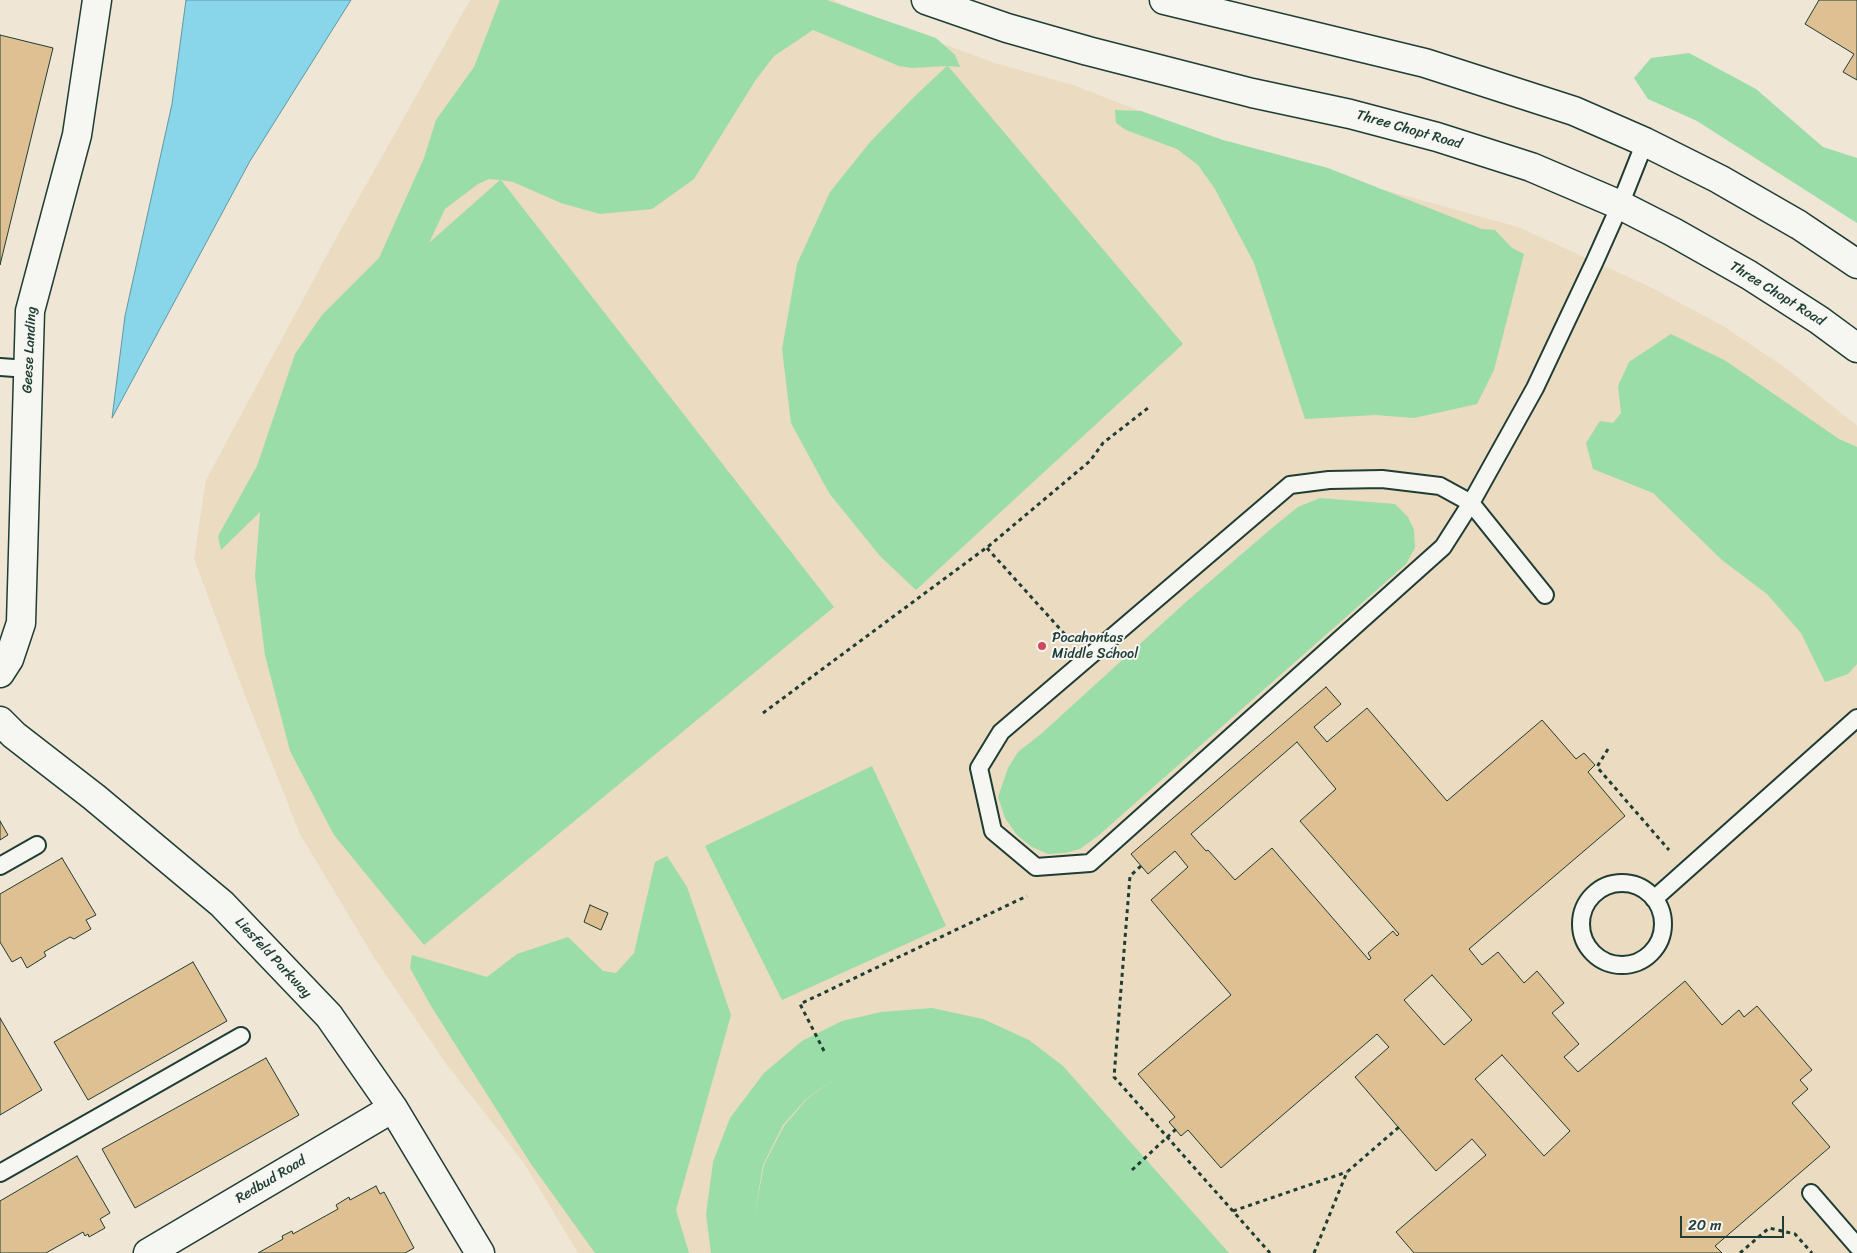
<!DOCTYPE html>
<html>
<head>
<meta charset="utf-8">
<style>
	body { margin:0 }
	#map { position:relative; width:1857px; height:1253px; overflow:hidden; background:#efe6d5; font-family:Sriracha,sans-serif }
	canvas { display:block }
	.scale { position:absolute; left:1680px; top:1216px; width:104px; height:22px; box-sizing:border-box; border:2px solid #1f3d34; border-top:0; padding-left:6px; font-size:15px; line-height:18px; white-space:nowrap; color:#1f3d34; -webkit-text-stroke:4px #f6f6f2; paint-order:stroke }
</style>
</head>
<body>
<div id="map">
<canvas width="1857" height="1253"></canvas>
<div class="scale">20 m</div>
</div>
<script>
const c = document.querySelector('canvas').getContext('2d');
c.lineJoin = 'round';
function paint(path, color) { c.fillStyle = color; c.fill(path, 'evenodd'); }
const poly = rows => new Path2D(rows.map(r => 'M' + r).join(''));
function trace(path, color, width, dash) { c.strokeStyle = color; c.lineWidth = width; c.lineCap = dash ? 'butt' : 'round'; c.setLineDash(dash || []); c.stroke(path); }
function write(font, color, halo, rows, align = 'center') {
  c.font = font + ' Sriracha,sans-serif'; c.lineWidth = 4; c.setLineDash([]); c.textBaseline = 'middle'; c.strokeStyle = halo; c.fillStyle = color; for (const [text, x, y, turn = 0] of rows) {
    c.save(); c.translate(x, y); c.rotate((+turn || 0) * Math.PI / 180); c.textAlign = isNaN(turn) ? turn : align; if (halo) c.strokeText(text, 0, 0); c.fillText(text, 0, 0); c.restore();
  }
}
paint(poly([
	[470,0,833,0,869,17,995,63,1073,85,1240,150,1518,227,1648,286,1723,326,1787,369,1857,426,1857,1253,578,1253,524,1163,447,1065,375,959,300,834,244,693,194,559,206,480,334,242]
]), '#eadbc1');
paint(poly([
	[500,0,827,0,936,38,955,55,960,67,948,66,1183,344,916,590,880,556,829,493,791,423,782,349,797,264,830,192,871,141,914,97,947,66,912,68,899,66,813,30,774,56,755,81,694,179,652,209,600,214,561,203,513,182,501,180,834,607,424,945,334,835,290,751,265,655,255,576,260,512,221,550,218,536,257,466,295,354,322,315,379,258,424,158,436,120,474,67],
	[489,179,500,180,429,243,445,209,478,184],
	[1689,53,1756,89,1823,147,1857,158,1857,223,1697,121,1648,99,1634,78,1651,58],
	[1115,110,1141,111,1223,140,1328,168,1482,229,1495,230,1512,248,1524,254,1494,370,1477,404,1414,418,1375,415,1305,419,1254,263,1215,189,1198,165,1177,149,1126,130,1116,123],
	[1671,334,1726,361,1839,439,1857,447,1857,664,1848,674,1825,682,1801,633,1767,594,1722,560,1653,493,1593,469,1586,443,1600,421,1613,423,1621,413,1618,386,1629,362],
	[1320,498,1395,504,1408,517,1414,530,1415,548,1406,564,1099,835,1080,849,1065,853,1048,854,1032,847,1017,835,1005,818,998,797,1008,768,1018,752,1041,734,1186,602,1272,528,1298,507],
	[872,766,946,926,782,1000,705,846],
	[667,856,687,887,731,1015,676,1210,689,1253,595,1253,531,1164,431,1006,410,968,412,955,487,977,517,954,568,937,603,971,616,973,634,953,655,862],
	[932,1008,983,1019,1029,1040,1063,1066,1229,1253,711,1253,706,1214,713,1162,730,1118,764,1073,802,1041,842,1021,881,1012],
	[839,1076,807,1099,784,1126,764,1165,754,1218,763,1165,783,1125,806,1099]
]), '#9adda8');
const water = poly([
	[186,0,351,0,250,161,112,418,125,316,172,104,186,0]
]);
paint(water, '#89d5e9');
trace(water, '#5f98a1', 1);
const building = poly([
	[1819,0,1857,0,1857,80,1843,72,1854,54,1805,24,1819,0],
	[0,35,53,48,0,265,0,35],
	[1326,687,1341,704,1314,727,1327,742,1367,708,1447,801,1542,720,1576,759,1584,753,1595,765,1588,772,1625,816,1469,949,1482,965,1498,952,1524,983,1537,971,1564,1003,1552,1013,1579,1044,1564,1057,1578,1072,1685,981,1722,1025,1739,1010,1744,1017,1757,1006,1812,1070,1800,1080,1808,1089,1792,1103,1830,1147,1715,1246,1722,1253,1414,1253,1396,1232,1486,1155,1472,1139,1436,1171,1355,1077,1389,1047,1377,1034,1221,1168,1188,1130,1181,1136,1169,1122,1175,1117,1138,1074,1231,995,1151,900,1188,867,1175,851,1148,874,1131,854,1326,687],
	[1297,742,1336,789,1300,821,1399,934,1397,936,1393,931,1368,953,1371,958,1369,960,1272,848,1235,880,1208,850,1206,851,1191,834,1297,742],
	[1432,975,1472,1020,1444,1045,1404,1000,1432,975],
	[1502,1055,1570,1131,1544,1156,1475,1079,1502,1055],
	[0,821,8,835,0,840,0,821],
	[62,858,96,915,86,920,91,929,74,939,70,937,44,952,46,956,27,968,21,957,12,962,0,942,0,894,62,858],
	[590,905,608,913,601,930,584,922,590,905],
	[193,962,227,1021,88,1100,54,1042,193,962],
	[0,1018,42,1090,0,1115,0,1018],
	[266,1058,299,1115,135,1208,102,1149,266,1058],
	[77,1156,110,1213,100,1219,105,1228,89,1237,88,1234,85,1236,83,1232,46,1253,0,1253,0,1201,77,1156],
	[376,1186,380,1194,384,1192,414,1248,405,1253,258,1253,283,1239,282,1236,292,1231,293,1234,338,1209,336,1205,349,1197,350,1200,376,1186]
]);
paint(building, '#dfc092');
trace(building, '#1f3d34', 1);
const service = poly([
	[0,367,28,369],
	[1382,479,1440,486,1471,503,1443,547,1090,863,1036,867,993,831,979,768,1001,732,1290,485,1329,480,1382,479],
	[1545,595,1471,503,1535,388,1595,261,1620,205,1645,142],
	[0,866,37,845],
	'1581 924a41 41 0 1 1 82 0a41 41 0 1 1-82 0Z',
	[1654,899,1857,718],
	[0,1173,241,1036],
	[1811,1193,1857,1246]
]);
const minor = poly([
	[0,673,9,659,21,623,30,311,77,135,97,0],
	[0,721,14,735,94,797,222,904,329,1016,393,1108,480,1253],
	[148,1253,393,1108]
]);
const secondary = poly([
	[926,0,1007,28,1088,51,1252,93,1350,114,1437,137,1531,167,1620,205,1673,232,1749,275,1819,320,1857,348],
	[1164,0,1425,63,1574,111,1645,142,1719,179,1799,225,1857,264]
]);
trace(service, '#1f3d34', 20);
trace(minor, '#1f3d34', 31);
trace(secondary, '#1f3d34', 31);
trace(poly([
	[987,548,1070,640],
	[763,713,990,545,1090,461,1103,443,1148,408],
	[1608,749,1597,767,1669,850],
	[1141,866,1130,876,1114,1077,1270,1253],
	[824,1051,800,1004,1027,896],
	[1132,1170,1176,1129],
	[1233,1211,1347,1172],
	[1314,1253,1347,1172,1399,1127],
	[1740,1253,1769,1228,1795,1234,1812,1253]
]), '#1f3d34', 3, [4, 4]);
trace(service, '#f6f6f2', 16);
trace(minor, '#f6f6f2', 28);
trace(secondary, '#f6f6f2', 28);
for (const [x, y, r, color] of [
	[1042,646,5,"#d1495b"]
]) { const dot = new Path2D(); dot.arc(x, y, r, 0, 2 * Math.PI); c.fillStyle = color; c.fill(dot); trace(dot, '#f6f6f2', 2); }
write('14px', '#1f3d34', '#f6f6f2', [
	["Three Chopt Road",1409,130,16],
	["Three Chopt Road",1777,294,32],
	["Geese Landing",30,350,-87],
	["Liesfeld Parkway",273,958,47],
	["Redbud Road",271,1180,-31]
]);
write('14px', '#1f3d34', '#f6f6f2', [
	["Pocahontas",1052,638],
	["Middle School",1052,654]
], 'left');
</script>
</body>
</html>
